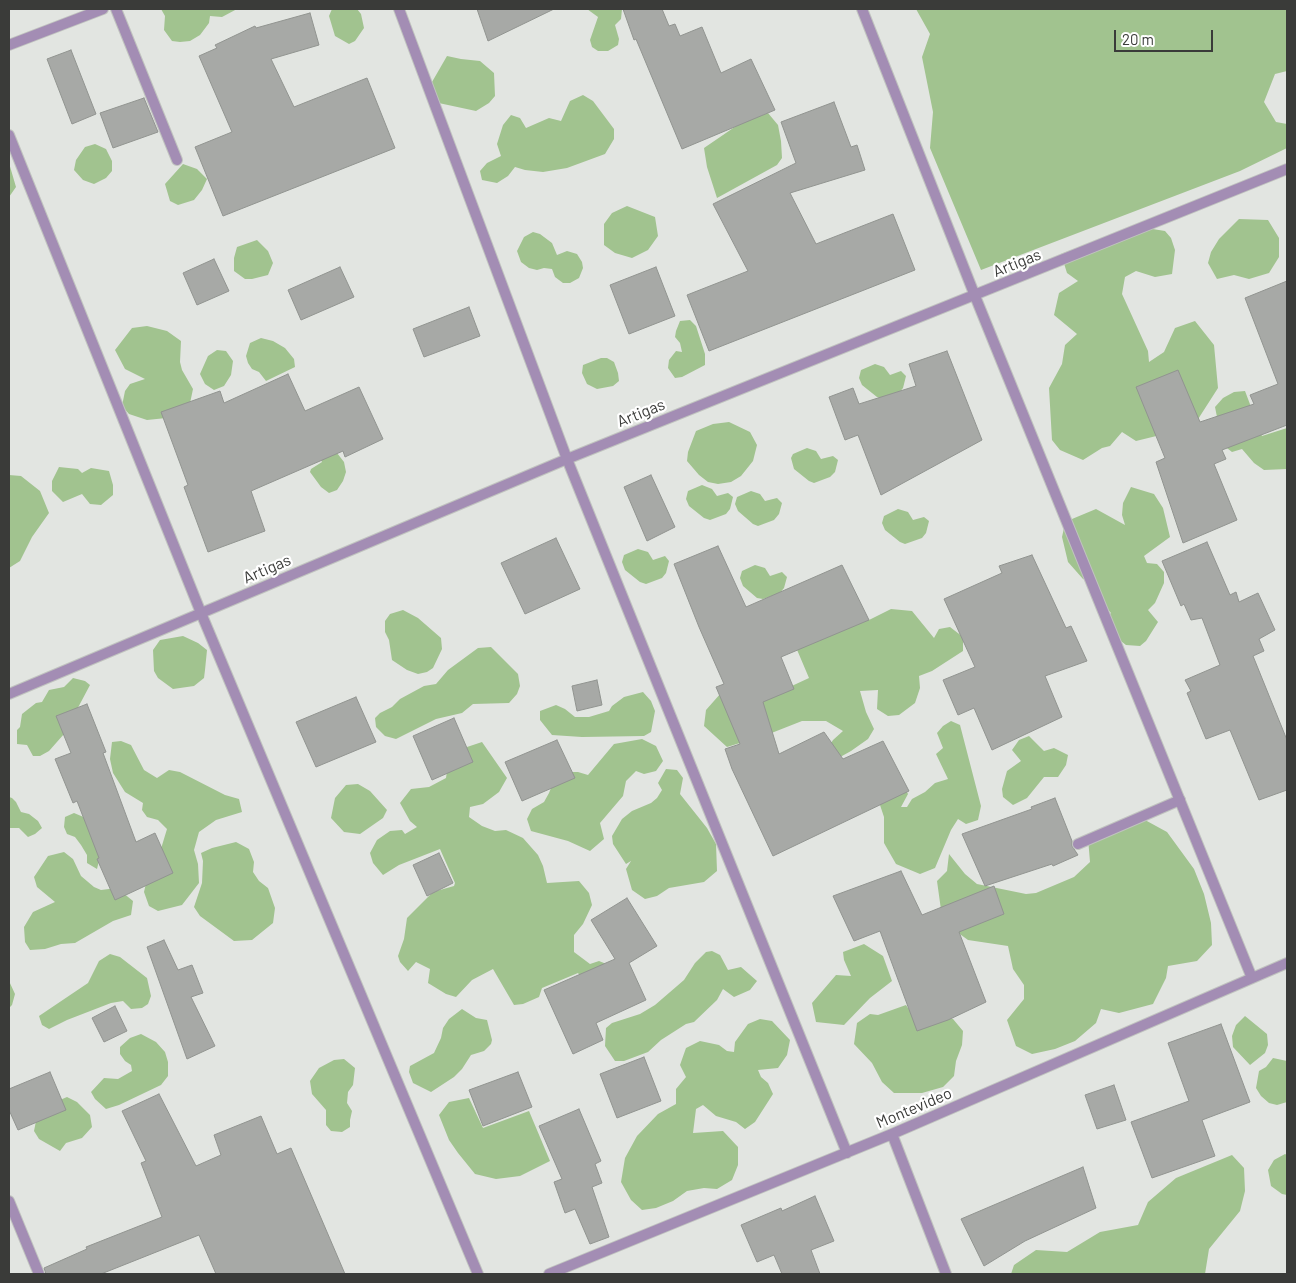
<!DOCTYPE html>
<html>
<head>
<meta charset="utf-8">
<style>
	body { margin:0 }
	#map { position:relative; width:1296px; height:1283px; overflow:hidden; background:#e2e5e1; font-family:Barlow,sans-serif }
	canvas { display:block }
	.frame { position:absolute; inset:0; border:10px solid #3a3b39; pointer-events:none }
	.scale { position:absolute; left:1114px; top:30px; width:99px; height:22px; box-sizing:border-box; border:2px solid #3a3b39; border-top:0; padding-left:6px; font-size:15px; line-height:18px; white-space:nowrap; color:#3a3b39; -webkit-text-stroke:4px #fff; paint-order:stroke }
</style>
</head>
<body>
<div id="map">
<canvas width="1296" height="1283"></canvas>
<div class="frame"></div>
<div class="scale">20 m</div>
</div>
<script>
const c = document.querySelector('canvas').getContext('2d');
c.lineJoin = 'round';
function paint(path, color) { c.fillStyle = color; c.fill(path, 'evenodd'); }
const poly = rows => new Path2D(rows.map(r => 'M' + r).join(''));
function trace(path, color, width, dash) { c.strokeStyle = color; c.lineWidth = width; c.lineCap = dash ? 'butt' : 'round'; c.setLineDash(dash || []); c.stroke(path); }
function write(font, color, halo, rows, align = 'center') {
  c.font = font + ' Barlow,sans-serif'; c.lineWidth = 4.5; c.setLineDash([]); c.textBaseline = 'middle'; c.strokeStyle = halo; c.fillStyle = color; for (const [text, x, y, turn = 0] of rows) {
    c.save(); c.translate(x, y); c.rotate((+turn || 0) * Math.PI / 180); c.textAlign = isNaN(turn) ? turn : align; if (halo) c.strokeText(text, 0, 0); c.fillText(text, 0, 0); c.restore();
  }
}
paint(poly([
	[161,9,237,9,222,17,210,16,209,23,200,35,190,41,180,42,172,41,164,30,165,16],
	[332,9,357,9,361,14,364,28,355,41,349,44,335,36,329,16],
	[587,9,622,9,621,19,615,25,619,39,618,45,608,51,598,51,592,47,590,40,598,17],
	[916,9,1287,9,1287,71,1275,74,1264,102,1276,122,1287,124,1287,148,1240,171,981,270,930,148,933,112,922,57,930,34],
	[447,56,461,59,480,61,494,73,495,96,489,103,476,111,434,102,432,82],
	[583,95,593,101,614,129,614,139,605,154,567,168,543,172,525,170,515,167,508,176,497,183,482,180,480,171,487,163,501,156,497,144,503,125,511,115,520,118,526,128,549,118,561,121,570,101],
	[768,113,778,125,781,141,782,158,777,165,717,198,707,167,704,148,742,122],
	[95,144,106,149,112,161,112,171,106,178,94,184,83,180,74,170,76,160,85,147],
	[9,163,16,187,9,197],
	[183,164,197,169,207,179,202,190,194,200,178,205,170,201,165,184],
	[627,206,655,217,658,236,648,250,632,258,615,253,604,245,604,224,612,213],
	[1239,219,1268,220,1279,238,1279,257,1269,273,1249,279,1234,275,1217,279,1208,263,1211,252,1219,239],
	[1134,226,1165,231,1171,238,1175,250,1172,274,1155,277,1136,271,1125,277,1122,294,1148,351,1149,362,1164,352,1175,328,1195,321,1214,345,1218,388,1193,427,1136,441,1122,432,1110,446,1102,448,1083,460,1060,450,1052,440,1049,388,1062,364,1065,345,1077,334,1054,315,1059,293,1078,281,1067,273,1061,254],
	[533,232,540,234,552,243,557,255,567,251,577,254,582,262,583,268,579,278,570,283,563,283,555,277,552,269,544,268,537,270,529,268,521,262,517,251,524,237],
	[257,240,268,251,273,263,268,275,252,279,245,279,234,271,234,258,237,247],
	[690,320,696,326,705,354,705,365,682,377,675,378,668,368,669,360,676,351,682,352,680,343,675,337,676,331,680,321],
	[147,326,167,331,181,341,180,362,182,370,193,389,189,408,176,417,147,420,129,414,122,406,125,391,130,384,145,379,125,369,115,350,132,328],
	[261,338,273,341,285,348,294,359,295,367,266,381,259,372,252,369,248,363,246,356,250,343],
	[217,350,226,351,233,361,231,375,224,386,214,390,205,384,200,374,208,356],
	[601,358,607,358,614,362,618,373,619,381,613,386,597,389,587,384,582,373,583,365],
	[875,364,884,367,890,375,901,371,906,376,903,388,899,393,882,399,877,397,862,385,859,378,861,370],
	[1245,391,1262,436,1287,428,1287,469,1264,470,1254,463,1242,449,1232,452,1218,441,1217,417,1215,407,1223,398,1234,392],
	[729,422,750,432,757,445,753,461,741,476,731,482,718,484,708,482,699,475,687,461,688,452,696,431,713,424],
	[314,446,337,453,344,462,346,472,343,481,337,490,329,493,321,487,310,472,311,469,322,462],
	[807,448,816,451,821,459,833,456,838,460,835,472,830,477,814,483,809,481,794,469,791,458,793,454],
	[59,467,78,469,82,473,91,468,109,471,113,485,113,495,101,505,90,504,82,494,63,502,52,491,52,481],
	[9,475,21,476,40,491,49,513,32,537,20,561,9,568],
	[702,485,712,489,717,496,728,493,733,497,730,509,726,514,710,520,704,518,689,506,686,499,688,491],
	[1131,487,1154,494,1163,508,1170,537,1144,556,1147,563,1157,564,1164,572,1164,583,1155,603,1148,610,1158,622,1146,641,1140,646,1126,645,1117,638,1108,616,1111,613,1100,601,1094,582,1083,579,1068,562,1062,537,1064,528,1072,519,1096,509,1125,525,1122,515,1123,503],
	[751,491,760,494,765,501,777,498,782,503,779,514,774,520,758,526,753,524,738,511,735,504,737,497],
	[898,509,908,512,913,520,924,517,929,521,926,533,922,538,905,544,900,542,885,530,882,523,884,516],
	[638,549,648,552,653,560,665,556,669,561,666,573,662,578,646,584,640,582,625,570,622,562,624,555],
	[755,565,765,568,770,576,782,572,787,577,784,588,779,594,763,599,757,598,743,586,740,578,742,571],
	[891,609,912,611,934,638,939,629,950,627,963,637,963,651,932,671,919,676,920,688,915,703,899,715,888,716,877,709,878,690,860,691,866,712,874,729,868,739,851,751,833,761,825,753,833,740,843,731,826,721,802,721,769,734,727,747,704,726,706,710,721,693,742,709,809,678,795,645,862,613,869,620],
	[403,610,418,618,441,638,442,649,433,668,427,672,418,674,407,670,392,660,389,640,385,632,385,621,390,614],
	[183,636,198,643,207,650,205,670,204,678,194,686,173,689,158,678,154,671,153,650,160,640],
	[491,647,518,674,520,686,517,694,509,703,473,704,462,713,436,719,396,739,385,736,376,727,375,718,380,713,392,707,400,699,424,686,436,684,448,670,478,648],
	[73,678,85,681,90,685,64,734,49,751,40,756,33,756,27,745,17,744,17,730,20,727,22,714,36,703,42,702,49,690,64,687],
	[643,692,651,701,655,711,651,732,644,736,582,737,552,735,540,720,540,711,556,705,565,709,575,717,589,717,609,711,612,706,624,697],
	[951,721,960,725,981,806,978,820,966,824,958,819,951,830,935,868,920,874,896,864,884,843,884,817,880,805,862,800,903,784,908,794,901,807,907,807,912,799,925,792,935,783,948,779,936,754,943,748,937,733,943,726],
	[1029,736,1044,751,1054,748,1068,755,1066,765,1058,777,1044,777,1027,798,1013,805,1003,797,1002,789,1007,771,1021,761,1012,750,1019,740],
	[642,739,656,746,663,761,656,771,644,774,636,771,626,781,623,796,600,823,604,839,590,851,568,841,531,831,527,819,532,809,544,802,549,793,553,783,567,772,578,772,588,775,614,744],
	[121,741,131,745,144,770,157,778,169,770,180,772,225,795,239,799,242,812,216,820,199,832,194,850,198,864,199,883,182,905,158,911,149,906,144,892,147,879,160,852,167,829,158,820,147,817,142,810,143,803,125,792,113,773,110,759,112,742],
	[482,742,507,778,499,792,483,804,470,807,469,817,482,826,495,831,506,830,523,838,538,855,543,866,547,883,579,881,589,893,592,905,583,924,574,935,574,952,590,964,599,961,614,967,586,984,578,973,542,988,539,997,523,1004,514,1005,493,969,472,980,456,997,446,994,428,983,430,969,416,962,408,971,400,962,398,956,404,939,407,918,433,892,454,886,455,883,440,849,399,865,383,875,373,863,370,853,377,840,390,831,402,830,405,834,417,827,410,821,400,803,411,789,429,787,446,778,448,764,455,751],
	[666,769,677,770,683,778,680,794,707,828,716,844,717,871,704,882,669,888,657,896,645,899,632,890,626,869,631,861,626,864,613,844,612,836,622,819,632,811,651,803,657,798,662,790,658,783],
	[358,784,370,791,387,810,383,818,360,834,344,832,331,818,335,798,346,785],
	[9,797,12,798,16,802,21,812,29,814,38,821,42,828,35,834,28,837,19,828,9,828],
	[74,813,93,821,104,840,97,869,87,863,87,855,81,845,75,837,67,834,64,827,65,817],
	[1145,820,1167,832,1194,869,1204,894,1211,923,1212,945,1197,961,1168,966,1166,978,1153,1004,1119,1013,1101,1009,1096,1023,1075,1041,1055,1049,1032,1054,1016,1046,1007,1020,1024,999,1024,985,1013,969,1008,946,968,940,957,932,942,917,937,881,947,871,949,854,965,874,977,884,1026,894,1036,893,1074,877,1090,862,1088,838],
	[236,842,249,849,254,862,253,872,259,881,268,888,275,908,273,923,252,940,234,941,200,916,194,907,202,883,203,861,201,853,212,848],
	[64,852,73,859,81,876,94,887,101,890,117,888,133,901,131,915,113,921,75,943,61,944,45,949,30,950,25,942,24,927,33,912,55,902,37,887,34,877,48,856],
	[864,944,883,956,892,981,870,998,844,1025,816,1022,812,1003,836,975,851,976,844,960,843,952],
	[712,951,720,955,728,970,741,967,757,981,750,990,734,997,723,989,717,1000,694,1022,686,1024,661,1040,648,1052,624,1061,615,1061,605,1046,606,1028,612,1023,640,1014,655,1005,684,980,695,963,706,952],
	[110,954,120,957,147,978,151,996,148,1004,142,1008,131,1009,123,1001,111,1003,67,1020,49,1029,42,1025,39,1016,88,983,99,961],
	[9,981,15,994,12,1005,9,1008],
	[906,1005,910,1011,939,1014,953,1019,963,1031,962,1045,956,1061,954,1076,943,1087,922,1093,894,1093,882,1082,872,1063,854,1044,857,1023,870,1014,878,1015],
	[462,1009,476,1018,487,1020,492,1040,491,1044,484,1051,471,1055,462,1069,454,1077,431,1092,413,1083,409,1072,410,1066,434,1053,441,1038,443,1028,449,1019],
	[1245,1016,1267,1034,1268,1045,1265,1053,1250,1065,1233,1047,1232,1036,1236,1025],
	[760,1019,772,1021,790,1040,787,1055,778,1068,758,1070,761,1077,768,1083,773,1094,755,1122,745,1129,736,1122,716,1116,703,1105,696,1109,693,1133,723,1131,738,1147,738,1165,732,1180,717,1189,704,1188,687,1191,673,1201,656,1208,642,1210,631,1200,621,1182,625,1158,637,1136,658,1114,676,1104,676,1089,686,1077,680,1065,686,1048,700,1041,719,1045,727,1051,734,1052,735,1042,748,1024],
	[141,1034,156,1042,165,1052,168,1062,168,1076,161,1085,119,1105,106,1109,95,1099,91,1092,104,1078,118,1079,132,1071,131,1065,125,1061,120,1054,120,1047,130,1038],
	[1273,1058,1287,1061,1287,1102,1277,1105,1269,1103,1261,1096,1256,1088,1259,1071,1266,1067],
	[344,1059,355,1068,353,1085,348,1092,347,1103,352,1111,350,1120,350,1127,342,1132,331,1131,326,1125,326,1110,312,1094,310,1081,319,1068,334,1060],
	[67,1097,77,1102,90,1115,92,1127,82,1138,66,1143,60,1151,39,1139,34,1131,37,1116,53,1103],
	[469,1098,483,1128,529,1111,550,1161,520,1176,496,1179,475,1174,458,1153,449,1140,439,1115,449,1102],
	[1285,1154,1287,1155,1287,1195,1282,1194,1271,1186,1268,1170,1274,1160],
	[1232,1155,1244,1168,1245,1191,1240,1211,1209,1249,1205,1274,1011,1274,1014,1265,1036,1250,1067,1252,1100,1232,1138,1225,1148,1202,1176,1178]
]), '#a1c38f');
const building = poly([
	[477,9,554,9,488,41,477,9],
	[623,9,662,9,669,26,675,24,680,36,702,27,721,73,751,59,775,110,682,149,636,39,634,40,623,9],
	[310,13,319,45,271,59,294,107,367,78,395,148,223,216,195,147,232,132,199,56,217,48,215,45,255,26,256,28,310,13],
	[71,50,96,114,72,124,47,59,71,50],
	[144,98,158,132,113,148,100,113,144,98],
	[834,102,851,147,857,145,865,170,790,193,816,244,893,214,915,270,709,351,687,295,748,271,713,204,796,163,781,122,834,102],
	[214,259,229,291,197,305,183,273,214,259],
	[340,267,354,297,301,320,288,290,340,267],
	[656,267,675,316,629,334,610,285,656,267],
	[1287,281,1287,425,1222,450,1226,459,1214,464,1237,520,1183,543,1156,462,1165,458,1136,387,1178,370,1200,422,1254,404,1250,395,1278,384,1245,298,1287,281],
	[469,307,480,336,424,357,413,329,469,307],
	[947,351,982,440,881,495,858,435,845,440,829,397,853,388,859,404,916,386,909,364,947,351],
	[288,374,305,411,359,387,383,439,345,457,343,451,251,491,265,531,208,552,184,487,188,485,161,412,220,391,224,403,288,374],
	[651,475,675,527,647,541,624,487,651,475],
	[556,538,580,589,525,614,501,563,556,538],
	[1207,542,1230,595,1236,592,1239,602,1258,593,1275,630,1259,639,1264,651,1253,656,1287,740,1287,790,1259,800,1230,730,1206,739,1187,693,1191,691,1185,680,1220,665,1202,618,1191,620,1184,604,1181,606,1162,561,1207,542],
	[718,546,746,607,842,565,869,620,781,657,794,689,763,702,779,754,824,732,843,759,883,741,909,791,773,856,732,769,725,749,740,744,716,687,724,684,699,627,674,564,718,546],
	[1032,555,1066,628,1071,626,1087,661,1045,676,1062,717,992,750,974,708,958,715,943,680,975,667,944,599,1002,573,999,566,1032,555],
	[597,680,602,705,577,711,572,686,597,680],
	[356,697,376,742,316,767,296,722,356,697],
	[87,704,106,752,103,753,136,842,155,833,173,873,115,900,97,859,99,858,77,801,73,803,55,759,71,753,56,716,87,704],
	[454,718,473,762,432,780,413,736,454,718],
	[557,740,575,778,522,801,505,762,557,740],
	[1055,798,1072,841,1072,846,1078,855,1053,866,1052,864,985,886,962,834,1032,809,1031,807,1055,798],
	[439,853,453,883,427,896,413,865,439,853],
	[901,871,922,915,994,886,1004,914,959,932,986,1002,948,1020,917,1031,880,931,854,941,833,896,901,871],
	[627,898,657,946,629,963,646,1000,596,1023,603,1040,573,1054,544,990,615,959,591,920,627,898],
	[164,940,178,970,192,965,203,993,191,997,215,1046,187,1059,147,947,164,940],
	[115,1006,127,1031,104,1042,92,1018,115,1006],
	[1221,1024,1250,1102,1202,1120,1215,1156,1152,1178,1131,1122,1189,1101,1168,1043,1221,1024],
	[644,1057,661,1101,617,1118,600,1074,644,1057],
	[50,1072,66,1110,18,1130,9,1110,9,1089,50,1072],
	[518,1072,532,1107,483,1126,469,1090,518,1072],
	[1114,1085,1126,1120,1097,1129,1085,1095,1114,1085],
	[159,1094,196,1166,221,1155,214,1135,261,1116,277,1154,291,1148,345,1274,216,1274,199,1235,101,1274,46,1274,44,1268,87,1249,86,1247,162,1217,141,1163,146,1161,122,1111,159,1094],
	[579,1109,601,1161,595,1164,602,1183,592,1187,609,1237,590,1244,575,1209,565,1213,554,1182,562,1179,539,1126,579,1109],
	[1083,1167,1096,1208,1025,1241,984,1266,961,1219,1083,1167],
	[815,1196,834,1241,811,1250,820,1274,782,1274,774,1255,757,1262,741,1225,781,1208,782,1211,815,1196]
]);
paint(building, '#a7a9a6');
trace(building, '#919490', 1);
const lane = poly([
	[116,9,177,160],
	[1078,844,1180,800]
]);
const street = poly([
	[399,9,567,459,847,1153],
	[862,9,975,296,1252,978],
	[9,45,103,9],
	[9,135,201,613,478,1274],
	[9,694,567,459,1287,169],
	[892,1134,946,1274],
	[9,1201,39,1274],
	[549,1274,892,1134,1287,963]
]);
trace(lane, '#c0c3bf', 12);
trace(street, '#c0c3bf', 12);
trace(lane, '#a38db4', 10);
trace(street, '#a38db4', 10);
write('16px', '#3a3b39', '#fff', [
	["Artigas",1017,263,-22],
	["Artigas",641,413,-22],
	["Artigas",267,569,-23],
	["Montevideo",914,1108,-23]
]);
</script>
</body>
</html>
